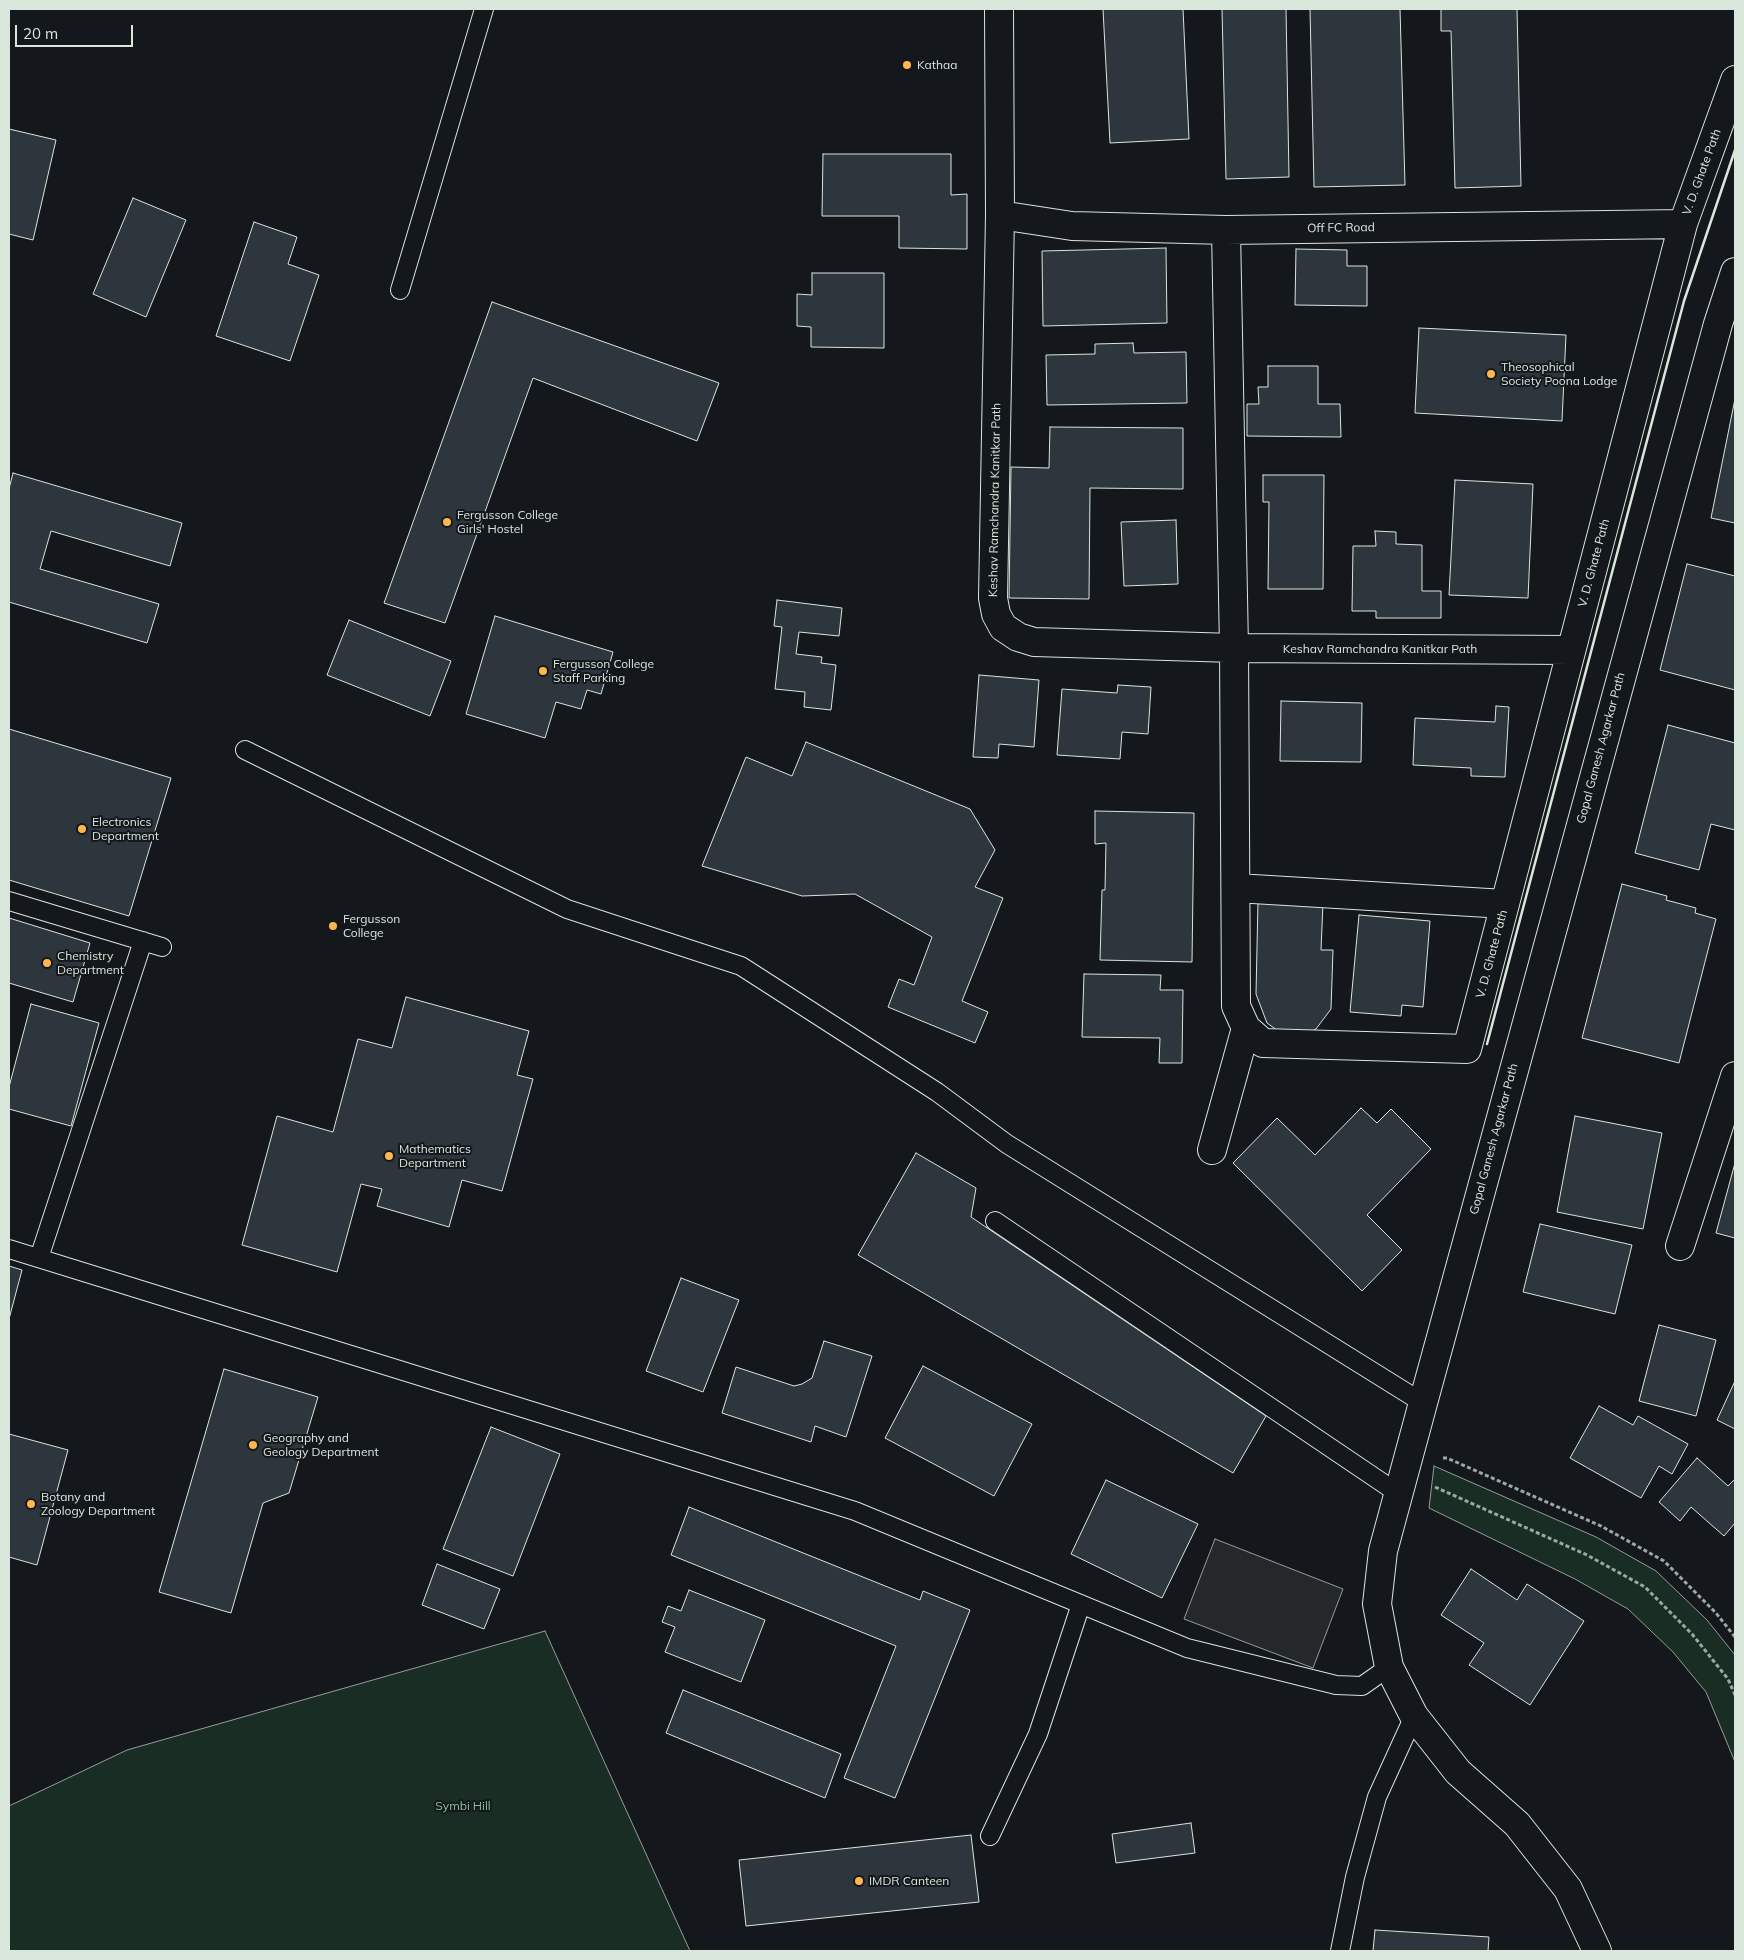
<!DOCTYPE html>
<html>
<head>
<meta charset="utf-8">
<style>
	body { margin:0 }
	#map { position:relative; width:1744px; height:1960px; overflow:hidden; background:#14181c; font-family:Mulish,sans-serif }
	canvas { display:block }
	.frame { position:absolute; inset:0; border:10px solid #d8e6dc; pointer-events:none }
	.scale { position:absolute; left:15px; top:25px; width:118px; height:22px; box-sizing:border-box; border:2px solid #d8e6dc; border-top:0; padding-left:6px; font-size:15px; line-height:18px; white-space:nowrap; color:#d8e6dc; -webkit-text-stroke:4px #14181c; paint-order:stroke }
</style>
</head>
<body>
<div id="map">
<canvas width="1744" height="1960"></canvas>
<div class="frame"></div>
<div class="scale">20 m</div>
</div>
<script>
const c = document.querySelector('canvas').getContext('2d');
c.lineJoin = 'round';
function paint(path, color) { c.fillStyle = color; c.fill(path, 'evenodd'); }
const poly = rows => new Path2D(rows.map(r => 'M' + r).join(''));
function trace(path, color, width, dash) { c.strokeStyle = color; c.lineWidth = width; c.lineCap = dash ? 'butt' : 'round'; c.setLineDash(dash || []); c.stroke(path); }
function write(font, color, halo, rows, align = 'center') {
  c.font = font + ' Mulish,sans-serif'; c.lineWidth = 4; c.setLineDash([]); c.textBaseline = 'middle'; c.strokeStyle = halo; c.fillStyle = color; for (const [text, x, y, turn = 0] of rows) {
    c.save(); c.translate(x, y); c.rotate((+turn || 0) * Math.PI / 180); c.textAlign = isNaN(turn) ? turn : align; if (halo) c.strokeText(text, 0, 0); c.fillText(text, 0, 0); c.restore();
  }
}
const green = poly([
	[1434,1466,1596,1537,1656,1571,1707,1620,1735,1655,1735,1762,1706,1692,1673,1652,1628,1609,1575,1579,1429,1508,1434,1466],
	[545,1631,690,1951,9,1951,9,1806,127,1750,545,1631]
]);
paint(green, '#1a2d24');
trace(green, '#939e99', 1);
const parking = poly([
	[1215,1539,1343,1589,1313,1668,1184,1619,1215,1539]
]);
paint(parking, '#24282b');
trace(parking, '#939e99', 1);
const building = poly([
	[1103,9,1183,9,1189,139,1110,143,1103,9],
	[1222,9,1286,9,1289,177,1226,179,1222,9],
	[1310,9,1400,9,1405,185,1314,187,1310,9],
	[1441,9,1517,9,1521,186,1455,188,1451,31,1441,31,1441,9],
	[9,129,56,140,33,240,9,234,9,129],
	[823,154,951,154,951,195,967,194,967,249,899,248,899,216,822,216,823,154],
	[133,198,186,220,146,317,93,294,133,198],
	[254,222,297,237,288,264,319,275,290,361,216,336,254,222],
	[1166,248,1167,323,1043,326,1042,251,1166,248],
	[1296,249,1347,250,1347,266,1367,266,1367,306,1295,305,1296,249],
	[812,273,884,273,884,348,811,347,811,327,797,326,797,294,812,295,812,273],
	[492,302,719,383,697,441,533,378,445,623,384,603,492,302],
	[1419,328,1566,335,1562,421,1415,413,1419,328],
	[1133,343,1134,353,1186,352,1187,403,1047,405,1046,355,1095,354,1095,344,1133,343],
	[1268,366,1318,366,1318,404,1340,404,1341,437,1247,436,1247,404,1259,404,1258,387,1268,387,1268,366],
	[1735,399,1735,523,1711,518,1735,399],
	[1050,427,1183,428,1183,489,1090,488,1089,599,1009,598,1011,467,1049,468,1050,427],
	[13,473,182,523,170,566,51,531,40,569,159,604,147,643,9,602,9,489,13,473],
	[1263,475,1324,475,1323,589,1268,589,1269,502,1263,502,1263,475],
	[1455,480,1533,484,1528,598,1449,595,1455,480],
	[1176,520,1178,584,1124,586,1121,522,1176,520],
	[1375,531,1396,532,1396,544,1422,545,1422,591,1441,591,1441,618,1376,618,1376,611,1352,611,1353,546,1376,546,1375,531],
	[1687,564,1735,576,1735,690,1660,670,1687,564],
	[777,600,842,608,839,636,799,632,796,654,822,657,821,663,836,665,831,710,804,707,805,692,775,689,782,627,774,626,777,600],
	[495,616,613,652,601,694,587,690,581,709,556,702,545,738,466,714,495,616],
	[349,620,451,661,430,716,327,675,349,620],
	[979,675,1039,680,1034,747,999,744,998,758,973,757,979,675],
	[1118,685,1151,687,1148,734,1122,732,1120,759,1057,755,1062,689,1117,693,1118,685],
	[1281,701,1362,703,1361,762,1280,761,1281,701],
	[1496,706,1509,707,1505,777,1471,776,1471,768,1413,765,1415,718,1495,722,1496,706],
	[1668,725,1735,743,1735,830,1711,824,1699,870,1635,853,1668,725],
	[9,729,171,778,129,916,9,880,9,729],
	[806,742,970,809,995,850,975,887,1003,898,962,1001,988,1012,975,1043,888,1007,899,979,914,985,932,937,855,894,802,896,702,866,746,757,792,776,806,742],
	[1095,811,1194,813,1192,962,1100,960,1102,890,1105,890,1106,843,1095,844,1095,811],
	[1622,884,1667,896,1666,900,1696,908,1695,913,1716,919,1679,1063,1582,1038,1622,884],
	[1258,901,1323,903,1321,950,1333,950,1331,1009,1316,1029,1303,1036,1281,1033,1267,1023,1256,994,1258,901],
	[1359,915,1430,921,1423,1007,1402,1005,1401,1016,1350,1012,1359,915],
	[9,918,90,943,73,1002,9,983,9,918],
	[1084,974,1161,975,1160,990,1183,990,1182,1063,1159,1063,1160,1038,1082,1037,1084,974],
	[406,997,529,1031,517,1075,533,1079,502,1191,462,1180,449,1227,377,1206,382,1189,361,1184,337,1272,242,1245,277,1116,333,1132,358,1039,392,1048,406,997],
	[31,1004,99,1023,71,1126,9,1109,9,1087,31,1004],
	[1361,1108,1377,1123,1391,1109,1431,1149,1367,1215,1402,1250,1362,1291,1233,1163,1277,1118,1315,1155,1361,1108],
	[1575,1116,1662,1133,1643,1229,1557,1212,1575,1116],
	[916,1153,976,1188,971,1217,1266,1416,1233,1473,858,1255,916,1153],
	[1735,1163,1735,1238,1716,1233,1735,1163],
	[1540,1224,1632,1245,1615,1314,1523,1292,1540,1224],
	[9,1266,22,1270,9,1319,9,1266],
	[681,1278,739,1300,703,1392,646,1371,681,1278],
	[1659,1325,1716,1340,1696,1416,1639,1401,1659,1325],
	[824,1341,872,1356,846,1437,815,1426,811,1442,722,1413,736,1367,794,1386,802,1384,812,1378,824,1341],
	[923,1366,1032,1424,994,1496,885,1438,923,1366],
	[224,1369,318,1397,289,1493,263,1503,231,1613,159,1592,224,1369],
	[1735,1381,1735,1429,1717,1420,1735,1381],
	[1599,1406,1633,1425,1638,1416,1688,1444,1672,1474,1659,1466,1641,1498,1570,1458,1599,1406],
	[491,1427,560,1454,513,1576,443,1549,491,1427],
	[9,1434,68,1450,37,1565,9,1557,9,1434],
	[1697,1458,1728,1486,1735,1479,1735,1523,1724,1536,1691,1507,1680,1521,1659,1502,1697,1458],
	[1106,1480,1198,1524,1162,1598,1071,1554,1106,1480],
	[689,1507,920,1600,923,1591,970,1610,895,1798,844,1778,896,1646,671,1555,689,1507],
	[437,1564,500,1589,484,1629,422,1605,437,1564],
	[1471,1569,1517,1600,1527,1584,1584,1621,1530,1705,1469,1665,1484,1643,1441,1615,1471,1569],
	[689,1590,765,1620,741,1682,665,1652,675,1627,662,1622,668,1606,681,1611,689,1590],
	[683,1690,841,1754,825,1798,666,1733,683,1690],
	[1191,1823,1195,1853,1116,1863,1112,1834,1191,1823],
	[971,1835,979,1902,746,1926,739,1860,971,1835],
	[1375,1930,1489,1937,1488,1951,1373,1951,1375,1930]
]);
paint(building, '#2c363c');
trace(building, '#d8e6dc', 1);
const service = poly([
	[400,290,484,9],
	[245,750,567,909,741,966,937,1092,1007,1144,1423,1403],
	[9,901,162,947],
	[995,1221,1399,1494],
	[9,1249,855,1511,1187,1648,1336,1685,1362,1686,1389,1667],
	[39,1258,143,941],
	[990,1836,1038,1734,1081,1604],
	[1340,1951,1355,1877,1377,1797,1414,1716]
]);
const minor = poly([
	[999,9,1000,215,993,598,996,614,1003,627,1018,637,1034,642,1234,648,1571,650],
	[1000,215,1072,226,1226,230,1683,224],
	[1226,230,1234,648,1236,1006,1246,1028,1263,1043,1467,1049,1683,224,1735,80],
	[1236,888,1505,904],
	[1212,1150,1246,1028],
	[1680,1246,1735,1076]
]);
const tertiary = poly([
	[1597,1951,1568,1889,1517,1824,1458,1772,1414,1716,1389,1667,1377,1604,1383,1551,1423,1403,1718,324,1735,272]
]);
trace(service, '#d8e6dc', 20);
trace(minor, '#d8e6dc', 30);
trace(tertiary, '#d8e6dc', 30);
trace(poly([
	[1443,1458,1447,1458,1601,1526,1664,1561,1716,1613,1735,1637],
	[1435,1487,1587,1555,1645,1587,1692,1634,1728,1679,1735,1695]
]), '#9da8a2', 3, [4, 2.5]);
trace(service, '#14181c', 18);
trace(minor, '#14181c', 28);
trace(tertiary, '#14181c', 28);
trace(poly([
	[1487,1044,1684,301,1735,150]
]), '#d8e6dc', 2.5);
for (const [x, y, r, color] of [
	[907,65,5,"#ffb74d"],
	[1491,374,5,"#ffb74d"],
	[447,522,5,"#ffb74d"],
	[543,671,5,"#ffb74d"],
	[82,829,5,"#ffb74d"],
	[333,926,5,"#ffb74d"],
	[47,963,5,"#ffb74d"],
	[389,1156,5,"#ffb74d"],
	[253,1445,5,"#ffb74d"],
	[31,1504,5,"#ffb74d"],
	[859,1881,5,"#ffb74d"]
]) { const dot = new Path2D(); dot.arc(x, y, r, 0, 2 * Math.PI); c.fillStyle = color; c.fill(dot); trace(dot, '#14181c', 2); }
write('12px', '#d8e6dc', '#14181c', [
	["Kathaa",917,65],
	["Theosophical",1501,367],
	["Society Poona Lodge",1501,381],
	["Fergusson College",457,515],
	["Girls' Hostel",457,529],
	["Fergusson College",553,664],
	["Staff Parking",553,678],
	["Electronics",92,822],
	["Department",92,836],
	["Fergusson",343,919],
	["College",343,933],
	["Chemistry",57,956],
	["Department",57,970],
	["Mathematics",399,1149],
	["Department",399,1163],
	["Geography and",263,1438],
	["Geology Department",263,1452],
	["Botany and",41,1497],
	["Zoology Department",41,1511],
	["IMDR Canteen",869,1881]
], 'left');
write('12px', '#d8e6dc', '#14181c', [
	["V. D. Ghate Path",1702,172,-70],
	["Off FC Road",1341,228,-1],
	["Keshav Ramchandra Kanitkar Path",995,500,-89],
	["V. D. Ghate Path",1594,563,-75],
	["Keshav Ramchandra Kanitkar Path",1380,649],
	["Gopal Ganesh Agarkar Path",1601,748,-75],
	["V. D. Ghate Path",1492,954,-75],
	["Gopal Ganesh Agarkar Path",1494,1139,-75]
]);
write('12px', '#8ac095', '#14181c', [
	["Symbi Hill",463,1806]
]);
</script>
</body>
</html>
